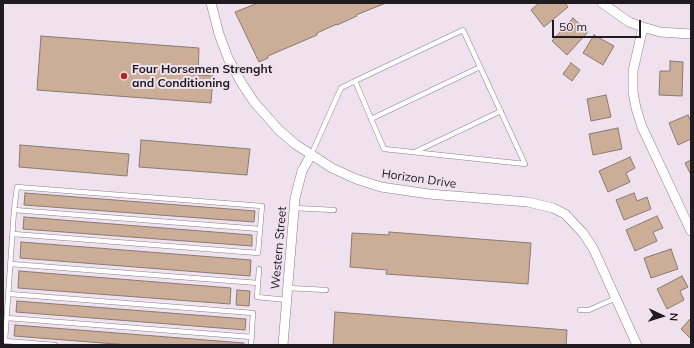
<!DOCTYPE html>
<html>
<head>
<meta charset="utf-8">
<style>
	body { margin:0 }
	#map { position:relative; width:694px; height:348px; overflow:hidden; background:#efe2ee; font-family:Mulish,sans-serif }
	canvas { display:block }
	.frame { position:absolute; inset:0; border:4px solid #1f1b1f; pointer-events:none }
	.north { position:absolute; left:642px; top:296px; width:40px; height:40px; -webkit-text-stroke:3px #efe2ee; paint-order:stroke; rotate:94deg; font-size:11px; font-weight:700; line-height:16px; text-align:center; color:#1f1b1f }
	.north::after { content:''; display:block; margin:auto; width:14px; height:18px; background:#1f1b1f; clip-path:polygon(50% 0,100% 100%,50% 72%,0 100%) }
	.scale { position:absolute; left:552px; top:20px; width:89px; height:18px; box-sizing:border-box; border:2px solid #1f1b1f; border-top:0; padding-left:5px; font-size:12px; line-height:14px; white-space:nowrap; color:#1f1b1f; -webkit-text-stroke:3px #efe2ee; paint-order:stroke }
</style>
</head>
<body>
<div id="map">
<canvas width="694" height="348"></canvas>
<div class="frame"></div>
<div class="north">N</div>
<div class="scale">50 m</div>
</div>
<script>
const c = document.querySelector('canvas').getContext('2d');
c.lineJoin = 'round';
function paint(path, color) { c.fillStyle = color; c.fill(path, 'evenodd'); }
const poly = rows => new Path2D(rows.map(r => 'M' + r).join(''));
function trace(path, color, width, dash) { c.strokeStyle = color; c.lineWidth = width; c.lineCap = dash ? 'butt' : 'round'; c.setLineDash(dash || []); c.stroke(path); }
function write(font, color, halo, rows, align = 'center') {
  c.font = font + ' Mulish,sans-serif'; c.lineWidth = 4; c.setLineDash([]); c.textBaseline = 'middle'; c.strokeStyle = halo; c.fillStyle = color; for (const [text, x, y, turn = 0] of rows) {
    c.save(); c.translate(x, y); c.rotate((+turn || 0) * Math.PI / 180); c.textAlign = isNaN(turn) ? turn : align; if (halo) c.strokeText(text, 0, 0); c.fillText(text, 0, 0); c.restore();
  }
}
const building = poly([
	[258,3,386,3,356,15,357,16,337,25,337,24,317,33,317,35,268,56,268,58,259,62,235,12,258,3],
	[539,3,565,3,568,7,544,27,531,10,539,3],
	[573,18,588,32,567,55,552,41,573,18],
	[594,35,614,46,603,65,583,53,594,35],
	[41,36,199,48,198,75,213,76,211,103,37,90,41,36],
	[670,61,683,62,682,96,659,95,660,71,670,71,670,61],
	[571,63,580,70,572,81,563,74,571,63],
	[606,95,611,117,591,121,587,99,606,95],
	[688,115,691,122,691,139,678,145,669,123,688,115],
	[618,128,622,149,593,155,589,134,618,128],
	[141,140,250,149,247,175,139,167,141,140],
	[20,145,129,154,127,176,19,167,20,145],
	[630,157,635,168,626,173,630,182,608,192,599,171,630,157],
	[691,160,691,175,685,163,691,160],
	[25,193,255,211,254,222,24,205,25,193],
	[634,193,637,201,647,197,651,209,624,220,616,200,634,193],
	[657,216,663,228,653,232,657,241,635,251,626,230,657,216],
	[24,217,252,235,252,246,23,229,24,217],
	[389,232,531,243,528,284,386,274,387,270,350,267,352,233,389,235,389,232],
	[21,242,251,260,250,276,20,258,21,242],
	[671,249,678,269,651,278,644,258,671,249],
	[19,271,231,288,230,304,18,288,19,271],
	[682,276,688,287,680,291,684,300,667,309,657,289,682,276],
	[237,290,250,291,249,306,236,305,237,290],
	[17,301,246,319,245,330,16,312,17,301],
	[335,312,567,330,566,345,333,345,335,312],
	[691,318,691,339,681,329,691,318],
	[15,325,244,343,244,345,128,345,14,336,15,325]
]);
paint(building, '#ccad97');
trace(building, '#887b72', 1);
const lane = poly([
	[371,119,480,67],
	[415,152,501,111],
	[311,155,341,88,355,81,463,30,525,164,384,149,355,81],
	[294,208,334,210],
	[14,210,260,229],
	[13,234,258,253,262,206,17,187,14,210,5,341,55,345],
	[11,264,258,283],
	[259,269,257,297,287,300],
	[288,288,326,290],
	[9,294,253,313,251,345],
	[580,310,589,310,616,298],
	[7,318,252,337]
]);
const street = poly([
	[211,3,219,34,228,58,241,82,254,102,279,130,295,144,332,168,356,179,381,187,429,194,528,202,553,208,565,214,583,233,593,248,637,345],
	[602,3,629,22,643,27,660,32,691,34],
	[643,27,633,71,633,92,636,108,642,127,691,231],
	[283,345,295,198,302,171,311,155]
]);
trace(lane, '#8b7f8a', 5.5);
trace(street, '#8b7f8a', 10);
trace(lane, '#fff', 4.5);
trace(street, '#fff', 9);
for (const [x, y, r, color] of [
	[124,76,4,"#b52623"]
]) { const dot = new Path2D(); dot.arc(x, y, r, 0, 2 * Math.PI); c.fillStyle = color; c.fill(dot); trace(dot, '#efe2ee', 1.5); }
write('bold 12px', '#1f1b1f', '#efe2ee', [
	["Four Horsemen Strenght",132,69],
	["and Conditioning",132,83]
], 'left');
write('12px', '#1f1b1f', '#efe2ee', [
	["Horizon Drive",419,179,8],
	["Western Street",279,248,-85]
]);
</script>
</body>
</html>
